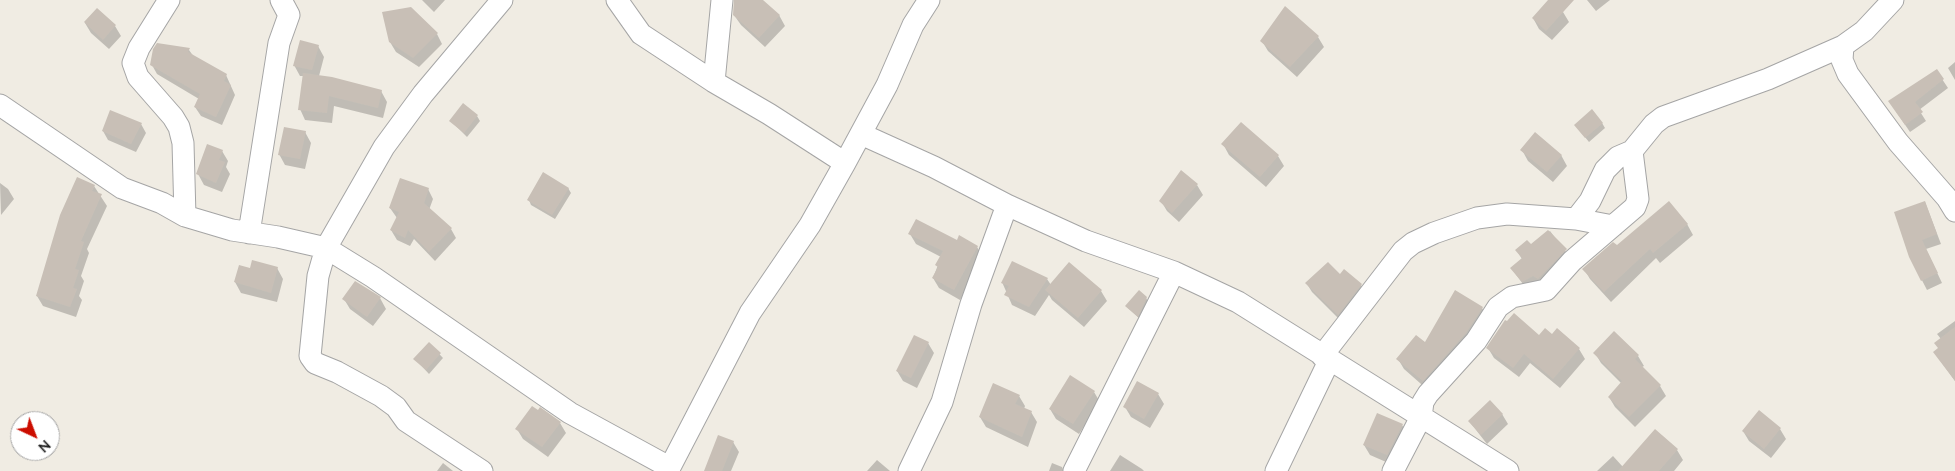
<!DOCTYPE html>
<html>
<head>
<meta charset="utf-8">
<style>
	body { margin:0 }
	#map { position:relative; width:1955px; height:471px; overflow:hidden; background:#f0ece3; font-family:Mulish,sans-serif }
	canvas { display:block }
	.north { position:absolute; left:10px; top:411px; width:50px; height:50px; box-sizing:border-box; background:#fff; border:1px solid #a5a5a5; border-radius:50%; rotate:137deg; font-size:14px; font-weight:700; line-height:20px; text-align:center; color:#1e1e1e }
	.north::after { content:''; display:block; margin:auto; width:18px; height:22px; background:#cc0d00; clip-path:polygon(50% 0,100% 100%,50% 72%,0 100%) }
</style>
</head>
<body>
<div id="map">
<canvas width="1955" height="471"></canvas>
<div class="north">N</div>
</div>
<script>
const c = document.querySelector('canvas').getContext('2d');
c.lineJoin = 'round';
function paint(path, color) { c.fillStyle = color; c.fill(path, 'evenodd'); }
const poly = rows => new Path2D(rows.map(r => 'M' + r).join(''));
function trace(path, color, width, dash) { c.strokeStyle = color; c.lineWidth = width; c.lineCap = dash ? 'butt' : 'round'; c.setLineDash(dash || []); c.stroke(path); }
paint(poly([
	[422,0,445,0,434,12],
	[740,0,761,0,779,15,785,26,765,47,741,25,734,15],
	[1551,0,1563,12,1569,22,1552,40,1539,29,1533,18],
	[1587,0,1610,0,1596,11],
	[98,10,115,26,121,36,109,49,91,33,85,23],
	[437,34,442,44,419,67,396,52,390,42],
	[1318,37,1324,47,1297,77,1268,51,1262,41],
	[158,44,189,50,194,57,226,75,235,95,222,125,201,116,195,107,199,99,157,74,152,65],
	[318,46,324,57,319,76,381,91,387,102,383,118,334,106,332,123,305,120,300,109,304,76,300,76,294,65],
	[1955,62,1955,80,1948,68],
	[1936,70,1948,88,1919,110,1926,121,1910,132,1895,110],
	[477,116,480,121,467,137,451,121],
	[1602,123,1605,128,1589,142,1575,125],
	[141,124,146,133,136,152,108,140,103,131],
	[305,132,311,143,305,169,285,165,279,154],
	[1223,144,1278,156,1284,166,1266,187,1229,155],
	[1522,150,1561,155,1567,166,1553,182,1528,161],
	[222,151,228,161,226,167,230,174,222,192,204,185,198,174],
	[0,183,8,189,14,199,1,215],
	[1197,185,1203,195,1179,222,1167,211,1161,201],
	[94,186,107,206,87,249,89,253,81,276,84,281,79,296,82,300,76,317,43,306,37,296],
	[568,188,571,193,555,219,531,205,529,200],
	[428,189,433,199,429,210,451,229,456,238,435,261,414,239,410,246,397,240,391,230,397,218,390,208],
	[1925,202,1941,244,1926,249,1942,283,1927,290,1910,257],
	[1687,224,1693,235,1660,263,1656,258,1611,302,1590,279,1584,269,1616,247],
	[1550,231,1572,260,1529,292,1511,268,1522,259,1517,251,1531,246],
	[910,234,977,247,983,257,960,300,939,288,933,278,941,257,916,244],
	[277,268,283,279,277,302,241,293,235,282,251,270],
	[1047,279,1051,285,1101,291,1107,301,1084,327,1052,300,1049,295,1035,316,1012,305,1002,282],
	[1307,284,1361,285,1366,293,1343,323,1312,292],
	[380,298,386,309,373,326,350,309,344,299],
	[1146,298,1149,303,1141,320,1127,307],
	[1482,308,1488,318,1429,391,1404,369,1398,359],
	[1955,321,1955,381,1935,353,1939,349,1941,339,1937,334],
	[1557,330,1579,349,1585,359,1560,388,1530,363,1519,377,1494,358,1488,348,1552,336],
	[429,343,443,358,429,374,415,359],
	[928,343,934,353,917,388,903,381,897,371],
	[1595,353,1638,356,1644,366,1642,367,1660,386,1666,396,1635,427,1615,407,1609,397,1622,384,1601,363],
	[1094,392,1100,402,1079,434,1056,419,1050,409],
	[1158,394,1164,404,1150,428,1131,417,1125,407],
	[1019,396,1025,406,1024,409,1031,412,1037,422,1028,447,986,427,980,417],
	[538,412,560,423,566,433,548,457,523,439,517,429],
	[1502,414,1508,424,1487,444,1469,421],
	[1402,425,1408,435,1393,465,1370,455,1364,445],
	[1780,429,1786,439,1771,458,1749,441,1743,431],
	[1655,431,1677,450,1683,460,1674,471,1597,471,1613,456,1623,467],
	[733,442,739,452,731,471,706,471],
	[1120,455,1142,469,1144,471,1110,471],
	[877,460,890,471,867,471],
	[443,463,453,471,437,471],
	[1052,463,1062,467,1064,471,1049,471]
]), '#0003');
paint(poly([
	[734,0,763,0,780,15,759,38,733,15],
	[1548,0,1574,0,1546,31,1532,18],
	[1285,6,1319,36,1290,67,1260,41],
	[411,7,438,33,413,58,389,42,382,12],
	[97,8,116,25,103,40,84,22],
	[300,40,319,45,312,70,293,66],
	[157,43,190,48,188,52,227,74,224,81,231,85,216,117,194,107,200,94,150,65,153,49],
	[1937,69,1944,79,1915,102,1923,112,1905,125,1888,101],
	[303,73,332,77,382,90,378,108,329,96,327,113,298,110],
	[463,103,478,115,464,133,449,121],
	[1592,109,1603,123,1585,138,1574,125],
	[110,110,142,123,131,144,102,131],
	[1241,122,1279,155,1260,177,1221,144],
	[284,127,306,131,300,159,278,155],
	[1535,132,1562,155,1547,172,1520,150],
	[207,144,223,150,219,160,225,162,216,183,196,174],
	[1181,170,1198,184,1172,213,1159,201],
	[543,172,569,188,552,215,527,200],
	[77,177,95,185,92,191,102,194,81,241,84,242,75,269,79,270,73,288,77,289,70,307,36,296,60,215],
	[400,178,429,188,424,203,452,228,429,252,408,230,405,238,390,230,399,212,389,208],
	[1669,201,1688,224,1653,253,1650,249,1604,292,1582,269,1613,242,1617,245],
	[1925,201,1937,234,1922,240,1938,273,1921,281,1909,257,1894,212],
	[916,219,957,240,959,235,978,246,954,290,932,278,938,267,935,265,943,251,908,234],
	[1548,230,1567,249,1538,279,1533,276,1522,282,1510,268,1522,258,1515,250,1527,240,1531,244],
	[252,260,278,267,271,293,234,282,239,265,250,268],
	[1012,261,1048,278,1029,307,1004,295,1009,286,1001,283],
	[1069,262,1102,290,1078,318,1045,290],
	[1328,262,1340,274,1344,269,1362,284,1338,315,1305,283],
	[355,281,381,297,367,317,342,299],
	[1139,290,1147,297,1138,317,1125,306],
	[1455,290,1483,307,1466,333,1423,381,1396,359,1416,335,1425,342],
	[1514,313,1539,335,1545,328,1552,334,1557,328,1580,348,1553,379,1524,354,1513,368,1486,348,1505,320,1507,321],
	[1955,327,1955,381,1933,352,1938,348,1934,343],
	[1614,331,1639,355,1635,359,1661,385,1629,417,1608,397,1622,381,1593,353],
	[914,335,929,342,911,378,896,371],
	[429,342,441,353,426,370,413,359],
	[1070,375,1095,391,1073,424,1049,409],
	[1137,381,1159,393,1144,419,1123,407],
	[993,383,1020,395,1015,404,1032,411,1022,437,979,417],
	[1490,400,1503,414,1481,435,1468,421],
	[532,406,538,410,540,407,561,422,542,447,515,429],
	[1759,410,1781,428,1764,449,1742,431],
	[1377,413,1403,424,1387,455,1363,445],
	[1655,429,1678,449,1659,471,1618,471],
	[718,435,734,441,722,471,704,471]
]), '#c8bfb6');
const street = poly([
	[169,0,139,48,133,63,138,77,173,117,179,127,183,143,185,216],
	[617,0,641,34,714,82,769,114,845,163],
	[1843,46,1842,60,1848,74,1898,142,1947,198,1955,211],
	[714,82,722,0],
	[0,105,122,188,162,203,185,216,232,230,278,237,326,248,373,277,570,413,669,467],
	[861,134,934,167,1007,205,1086,241,1174,272,1238,302,1508,471],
	[1576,219,1590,201,1605,170,1618,157,1632,151,1654,124,1663,117,1768,79,1843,46,1864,31,1893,0],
	[249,233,279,43,289,15,281,0],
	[1322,356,1403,251,1413,243,1434,233,1477,218,1507,214,1576,219,1613,226],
	[482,471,406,421,396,407,381,396,337,372,315,363,310,356,318,276,326,248,384,147,423,94,502,0],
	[668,471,750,313,810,225,845,163,887,85,913,25,929,0],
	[909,471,942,402,971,304,1007,205],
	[1074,471,1174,272],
	[1276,471,1329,361],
	[1393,471,1421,417,1423,402,1428,394,1476,341,1498,307,1512,297,1546,290,1572,261,1635,207,1638,199,1632,151]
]);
trace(street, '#a5a5a5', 23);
trace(street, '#fff', 21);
</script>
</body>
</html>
